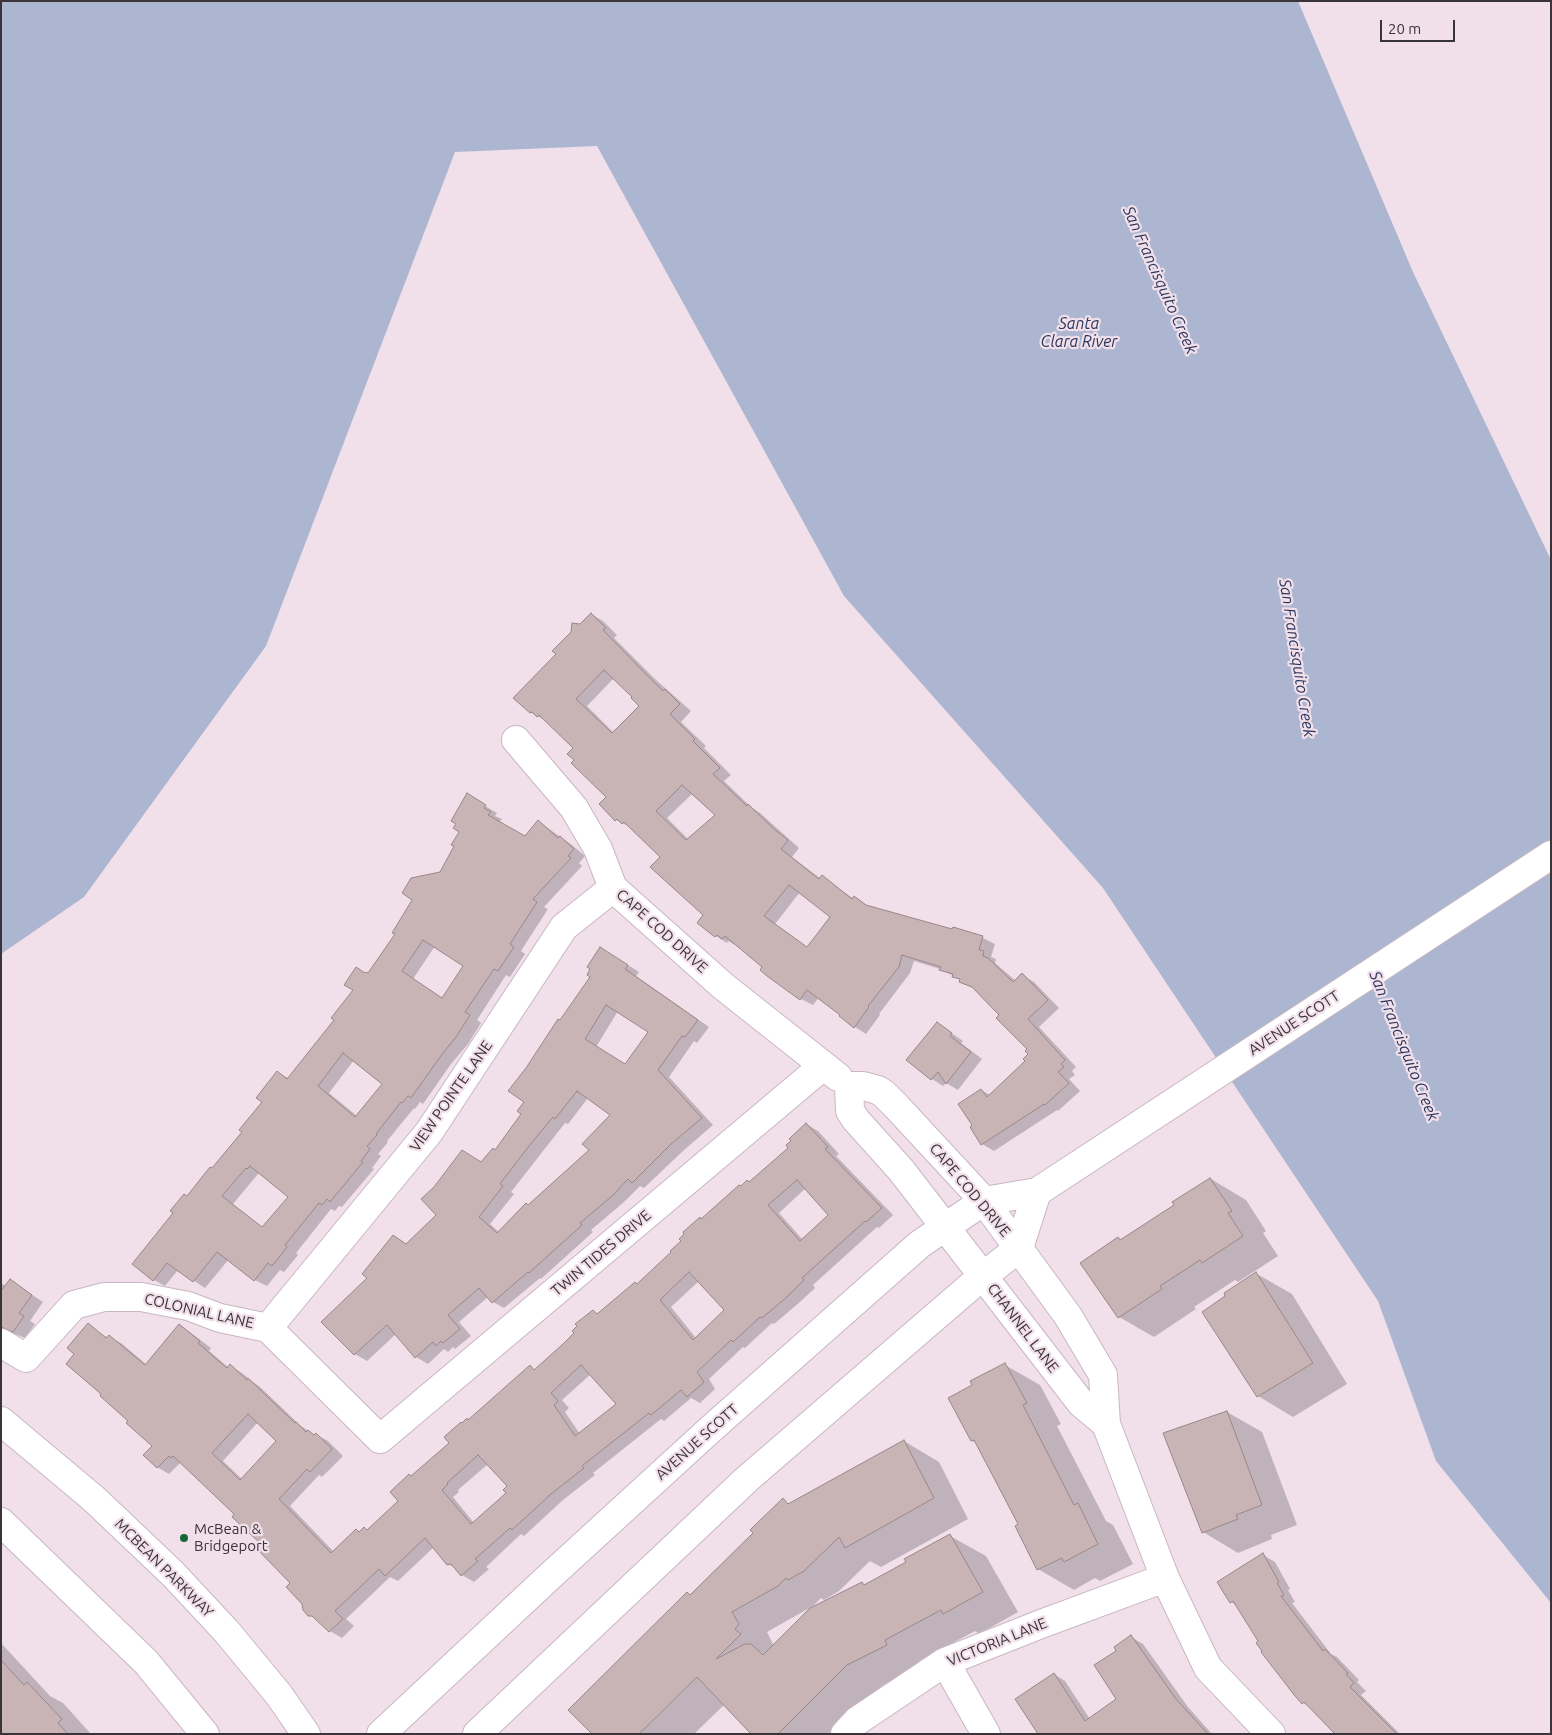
<!DOCTYPE html>
<html>
<head>
<meta charset="utf-8">
<style>
	body { margin:0 }
	#map { position:relative; width:1552px; height:1735px; overflow:hidden; background:#f1dfea; font-family:Ubuntu,sans-serif }
	canvas { display:block }
	.frame { position:absolute; inset:0; border:2px solid #3a3337; pointer-events:none }
	.scale { position:absolute; left:1380px; top:20px; width:75px; height:22px; box-sizing:border-box; border:2px solid #3a3337; border-top:0; padding-left:6px; font-size:15px; line-height:18px; white-space:nowrap; color:#3a3337; -webkit-text-stroke:4px #f1dfea; paint-order:stroke }
</style>
</head>
<body>
<div id="map">
<canvas width="1552" height="1735"></canvas>
<div class="frame"></div>
<div class="scale">20 m</div>
</div>
<script>
const c = document.querySelector('canvas').getContext('2d');
c.lineJoin = 'round';
function paint(path, color) { c.fillStyle = color; c.fill(path, 'evenodd'); }
const poly = rows => new Path2D(rows.map(r => 'M' + r).join(''));
function trace(path, color, width, dash) { c.strokeStyle = color; c.lineWidth = width; c.lineCap = dash ? 'butt' : 'round'; c.setLineDash(dash || []); c.stroke(path); }
function write(font, color, halo, rows, align = 'center') {
  c.font = font + ' Ubuntu,sans-serif'; c.lineWidth = 4.5; c.setLineDash([]); c.textBaseline = 'middle'; c.strokeStyle = halo; c.fillStyle = color; for (const [text, x, y, turn = 0] of rows) {
    c.save(); c.translate(x, y); c.rotate((+turn || 0) * Math.PI / 180); c.textAlign = isNaN(turn) ? turn : align; if (halo) c.strokeText(text, 0, 0); c.fillText(text, 0, 0); c.restore();
  }
}
paint(poly([
	[1,1,1298,1,1413,272,1551,560,1551,1603,1436,1461,1378,1301,1103,888,844,596,597,146,455,152,266,646,84,897,1,954]
]), '#acb6d1');
paint(poly([
	[591,614,603,621,617,635,614,638,655,679,691,711,681,722,706,746,704,748,731,775,724,781,751,807,760,813,799,848,792,857,821,879,822,877,854,899,870,908,953,931,953,928,983,938,995,944,991,957,996,959,995,963,1016,981,1022,975,1034,982,1059,1008,1039,1027,1076,1067,1072,1071,1075,1075,1069,1079,1080,1091,1058,1111,1057,1110,994,1151,982,1144,974,1125,981,1090,990,1095,1027,1061,1030,1054,1029,1049,1000,1015,977,990,960,982,961,980,940,969,914,961,910,973,879,1014,880,1015,866,1034,855,1027,842,1014,819,997,813,1005,801,999,736,944,735,945,728,941,727,943,716,936,705,915,661,857,628,826,616,820,608,797,576,760,575,748,548,722,530,712,557,654,581,625],
	[614,678,633,697,640,706,614,733,587,706],
	[693,793,717,815,688,839,667,818],
	[800,892,832,917,808,948,775,924],
	[467,795,497,813,495,816,502,819,499,823,525,838,539,822,572,845,585,856,579,863,582,866,544,907,548,909,521,951,525,954,510,977,506,975,477,1020,481,1023,468,1044,451,1064,423,1104,420,1102,415,1109,414,1108,387,1141,388,1142,378,1154,381,1156,372,1168,374,1169,342,1207,339,1206,335,1211,331,1209,296,1253,298,1255,284,1272,280,1270,267,1286,255,1280,229,1259,205,1288,178,1270,165,1286,154,1280,187,1198,213,1170,243,1131,263,1102,277,1072,288,1078,335,1020,366,975,369,975,441,873,456,846,460,831,457,823],
	[435,946,465,966,443,999,413,979],
	[354,1060,384,1083,357,1116,329,1093],
	[261,1173,290,1197,263,1228,233,1204,258,1174],
	[612,955,639,972,636,976,709,1027,697,1043,694,1041,669,1077,713,1125,683,1151,644,1188,640,1186,624,1202,591,1230,593,1232,541,1279,540,1278,504,1308,493,1302,488,1297,459,1322,471,1336,455,1349,453,1347,448,1352,444,1349,428,1364,416,1357,396,1334,367,1361,355,1354,323,1322,369,1278,394,1236,407,1245,438,1215,482,1163,496,1151,522,1114,525,1102,561,1022],
	[618,1011,650,1032,625,1065,596,1047],
	[588,1098,612,1115,591,1150,499,1232,490,1224,514,1194,511,1192,565,1123,568,1124],
	[937,1023,963,1041,961,1043,982,1059,958,1090,946,1083,943,1086,932,1079],
	[806,1124,818,1131,839,1154,836,1156,893,1215,879,1228,877,1227,813,1285,815,1288,800,1302,774,1324,772,1323,745,1348,743,1347,709,1379,715,1389,700,1403,691,1398,664,1421,661,1419,593,1473,595,1475,563,1500,524,1536,521,1534,486,1567,489,1569,474,1582,462,1575,456,1568,448,1564,434,1547,398,1581,390,1577,346,1619,354,1626,342,1638,330,1631,317,1619,309,1615,292,1583,263,1545,236,1514,181,1462,169,1474,157,1467,153,1446,103,1394,76,1354,88,1325,108,1338,109,1337,121,1343,147,1365,180,1326,191,1333,211,1348,209,1351,229,1368,230,1366,242,1373,253,1382,260,1387,301,1426,316,1436,317,1435,328,1441,343,1456,322,1477,319,1475,290,1506,334,1552,360,1533,367,1531,400,1501,412,1477,451,1443,469,1421,530,1367,535,1370,564,1345,593,1311,598,1314,638,1285,673,1252,702,1220,742,1187,750,1183,790,1148],
	[806,1188,830,1215,803,1240,779,1213],
	[699,1281,726,1310,696,1338,671,1307],
	[591,1374,618,1405,580,1434,565,1412,569,1408,562,1400],
	[258,1422,278,1441,242,1479,223,1461],
	[488,1464,509,1486,508,1493,474,1523,453,1497,459,1492,458,1490],
	[1211,1179,1246,1200,1266,1231,1263,1233,1278,1256,1238,1282,1235,1280,1194,1307,1196,1309,1154,1337,1119,1317,1118,1239,1122,1241,1176,1205],
	[1257,1274,1292,1294,1347,1384,1293,1417,1258,1396],
	[11,1281,43,1302,30,1321,35,1324,25,1338,15,1334,9,1335,1,1330,1,1283,6,1286],
	[1005,1365,1040,1385,1061,1424,1057,1426,1106,1521,1113,1525,1133,1564,1100,1581,1095,1578,1074,1590,1038,1569,1020,1525,978,1444,972,1441,974,1386],
	[1227,1412,1262,1432,1297,1525,1271,1535,1272,1539,1238,1553,1203,1532],
	[904,1441,939,1462,968,1519,881,1567,870,1561,839,1591,824,1600,821,1598,813,1606,767,1632,774,1646,862,1583,866,1585,907,1563,950,1536,986,1556,1018,1612,979,1634,975,1631,919,1661,921,1665,883,1685,833,1734,753,1734,725,1704,694,1734,594,1734,688,1594,691,1596,755,1533,783,1500,790,1504],
	[1263,1555,1275,1562,1290,1589,1288,1590,1295,1602,1292,1603,1331,1654,1337,1657,1359,1680,1357,1682,1366,1691,1361,1695,1400,1734,1336,1734,1310,1707,1303,1703,1260,1642,1238,1606,1231,1602],
	[1131,1637,1143,1644,1188,1707,1212,1734,1039,1734,1054,1674,1065,1681,1090,1719,1118,1699,1118,1651],
	[1,1643,50,1696,63,1703,91,1734,6,1734,1,1729]
]), '#0003');
const building = poly([
	[591,613,606,628,603,630,643,671,663,691,665,689,680,704,670,714,695,739,693,741,720,768,713,774,747,806,748,804,774,829,788,840,781,849,819,879,822,875,852,899,854,896,866,905,952,929,953,927,983,936,979,950,984,951,983,956,988,958,1013,982,1022,973,1048,1000,1028,1019,1065,1060,1061,1064,1064,1067,1058,1072,1069,1083,1045,1105,1044,1104,981,1145,970,1127,972,1125,958,1104,981,1089,987,1097,1025,1061,1023,1059,1028,1054,1025,1051,1027,1049,996,1018,999,1015,972,987,959,982,960,979,952,977,953,974,939,970,941,967,902,955,899,967,868,1006,869,1007,854,1028,839,1016,840,1015,807,990,800,1000,767,976,760,970,762,967,725,936,722,939,717,935,715,937,697,923,703,915,650,867,660,857,624,822,622,824,617,819,615,821,599,804,606,797,571,763,574,760,567,754,573,748,539,715,537,717,532,712,530,713,513,698,556,654,552,651,571,632,572,623,580,624,591,613],
	[604,670,632,697,631,698,639,706,612,733,576,699,604,670],
	[682,785,715,815,686,840,656,811,682,785],
	[789,885,830,917,807,947,764,916,789,885],
	[467,793,486,805,484,808,491,812,488,815,525,836,538,820,558,838,560,836,574,849,568,856,571,858,533,899,537,902,510,944,514,947,498,971,494,969,465,1012,470,1015,456,1037,440,1057,411,1098,408,1096,402,1103,401,1102,376,1134,377,1135,367,1146,370,1149,361,1161,363,1162,330,1202,327,1199,322,1205,319,1203,285,1245,287,1247,272,1266,268,1263,254,1281,217,1252,193,1282,167,1263,153,1281,132,1264,173,1213,170,1211,184,1194,187,1196,210,1167,212,1168,242,1132,239,1130,262,1102,256,1098,277,1071,287,1079,334,1020,331,1018,353,990,344,985,356,967,365,973,366,972,368,973,395,934,392,933,412,900,402,893,411,878,440,872,454,846,451,845,459,832,453,828,456,824,451,821,467,793],
	[423,940,463,966,442,998,402,971,423,940],
	[343,1053,382,1084,355,1117,318,1086,343,1053],
	[250,1166,288,1197,262,1227,222,1196,246,1168,247,1169,250,1166],
	[600,947,628,965,625,969,698,1020,685,1037,682,1036,658,1070,702,1118,671,1144,632,1183,628,1179,612,1196,580,1223,582,1225,529,1273,528,1272,492,1303,479,1288,448,1315,460,1329,443,1343,441,1341,436,1346,433,1342,415,1358,387,1325,354,1355,321,1322,367,1278,362,1274,393,1235,406,1244,436,1215,421,1199,434,1187,462,1150,481,1162,493,1148,495,1150,521,1114,517,1111,524,1102,508,1091,526,1068,558,1019,560,1020,590,977,587,975,590,969,587,967,600,947],
	[606,1005,648,1032,625,1064,585,1039,606,1005],
	[577,1091,610,1115,582,1144,589,1150,528,1205,526,1203,497,1233,479,1217,503,1186,500,1184,529,1146,553,1117,555,1119,577,1091],
	[937,1022,952,1033,950,1036,971,1052,946,1084,938,1072,931,1080,906,1060,937,1022],
	[806,1123,828,1147,825,1149,882,1208,866,1222,865,1221,802,1278,804,1280,788,1296,762,1318,760,1317,733,1342,731,1340,697,1372,704,1382,687,1397,681,1390,651,1415,649,1413,582,1466,584,1468,551,1494,512,1530,510,1528,475,1559,478,1561,461,1576,451,1564,447,1565,425,1538,385,1576,379,1569,335,1611,343,1619,329,1632,312,1616,308,1616,303,1610,302,1604,286,1587,290,1583,257,1549,262,1545,232,1517,234,1514,173,1456,171,1458,169,1456,157,1468,143,1455,152,1446,126,1423,128,1421,100,1396,101,1394,66,1364,74,1354,67,1348,88,1323,106,1338,109,1335,145,1365,179,1324,200,1341,198,1343,227,1368,230,1364,247,1380,248,1378,295,1423,296,1422,306,1432,308,1430,314,1435,316,1433,332,1449,310,1472,307,1469,279,1499,331,1553,356,1529,359,1532,364,1527,367,1530,398,1501,390,1492,409,1474,411,1476,449,1443,444,1437,461,1422,462,1423,467,1418,468,1420,530,1365,534,1370,563,1344,574,1333,572,1331,577,1326,575,1324,593,1310,597,1314,635,1282,637,1284,671,1252,670,1251,681,1241,679,1239,684,1234,683,1232,700,1217,701,1219,739,1185,741,1186,747,1180,749,1182,788,1148,786,1145,791,1141,789,1139,806,1123],
	[797,1180,828,1215,800,1241,768,1205,797,1180],
	[689,1272,724,1310,693,1340,660,1300,689,1272],
	[581,1365,616,1404,575,1436,554,1405,558,1401,551,1393,581,1365],
	[248,1414,276,1441,240,1480,212,1453,248,1414],
	[478,1455,507,1486,503,1490,506,1493,471,1524,442,1490,448,1484,447,1483,478,1455],
	[1210,1178,1232,1211,1228,1213,1243,1236,1202,1263,1200,1260,1160,1286,1162,1289,1118,1318,1080,1263,1118,1237,1120,1240,1174,1205,1172,1202,1210,1178],
	[1256,1272,1313,1363,1257,1397,1202,1312,1225,1296,1224,1293,1256,1272],
	[10,1279,32,1295,19,1313,24,1316,13,1332,1,1327,1,1291,10,1279],
	[1005,1363,1027,1403,1023,1405,1074,1505,1078,1503,1098,1544,1064,1562,1062,1558,1037,1570,1015,1526,1018,1524,974,1440,971,1441,948,1398,972,1385,970,1381,1005,1363],
	[1227,1411,1262,1505,1236,1515,1238,1519,1202,1533,1163,1433,1227,1411],
	[904,1440,934,1498,845,1548,839,1537,804,1571,788,1580,786,1578,778,1586,732,1612,739,1624,735,1629,741,1634,716,1659,745,1644,751,1644,763,1655,810,1608,862,1582,864,1585,906,1562,904,1559,950,1534,983,1592,943,1614,941,1610,885,1640,887,1645,847,1665,778,1734,751,1734,697,1677,639,1734,592,1734,568,1710,687,1592,690,1595,753,1533,750,1530,783,1498,788,1504,904,1440],
	[1263,1553,1279,1582,1277,1583,1284,1595,1281,1596,1323,1651,1325,1649,1348,1673,1346,1674,1354,1683,1350,1687,1397,1734,1335,1734,1304,1702,1302,1704,1295,1696,1261,1652,1262,1651,1256,1643,1258,1641,1233,1601,1230,1603,1217,1582,1263,1553],
	[1131,1635,1176,1699,1208,1734,1038,1734,1015,1699,1054,1673,1085,1721,1116,1699,1094,1665,1116,1651,1114,1647,1131,1635],
	[1,1660,24,1685,27,1682,62,1719,58,1723,68,1734,1,1734,1,1660]
]);
paint(building, '#c9b4b5');
trace(building, '#998687', 1);
const street = poly([
	[516,740,574,808,598,849,613,888,723,986,838,1077],
	[268,1328,429,1132,564,927,613,888],
	[1,1343,26,1358,74,1305,104,1297,141,1297,188,1306,220,1318,268,1328,380,1439,823,1066],
	[1106,1424,1081,1403,901,1170,856,1120,850,1111,849,1086,863,1086,878,1090,884,1094,897,1107,984,1201,1068,1316,1103,1375,1106,1424,1165,1578,1208,1668,1271,1734],
	[945,1662,986,1734],
	[845,1734,857,1721,945,1662,1041,1624,1165,1578]
]);
const secondary = poly([
	[1,1421,94,1499,173,1574,227,1632,279,1695,306,1734],
	[1,1522,146,1662,205,1734],
	[381,1734,549,1577,713,1427,920,1244,984,1201,1037,1192,1551,855],
	[477,1734,747,1479,972,1285,1019,1248,1037,1192]
]);
trace(street, '#c8b7c2', 30);
trace(secondary, '#c8b7c2', 30);
trace(street, '#fff', 28);
trace(secondary, '#fff', 28);
for (const [x, y, r, color] of [
	[184,1538,5,"#186736"]
]) { const dot = new Path2D(); dot.arc(x, y, r, 0, 2 * Math.PI); c.fillStyle = color; c.fill(dot); trace(dot, '#f1dfea', 2); }
write('15px', '#3a3337', '#f1dfea', [
	["CAPE COD DRIVE",662,931,42],
	["AVENUE SCOTT",1294,1023,-33],
	["VIEW POINTE LANE",451,1096,-55],
	["CAPE COD DRIVE",970,1190,50],
	["TWIN TIDES DRIVE",601,1253,-40],
	["COLONIAL LANE",199,1311,13],
	["CHANNEL LANE",1023,1328,53],
	["AVENUE SCOTT",697,1442,-42],
	["MCBEAN PARKWAY",164,1568,45],
	["VICTORIA LANE",997,1642,-22]
]);
write('15px', '#3a3337', '#f1dfea', [
	["McBean &",194,1529],
	["Bridgeport",194,1546]
], 'left');
write('italic 16px', '#2a365d', '#f1dfea', [
	["San Francisquito Creek",1160,280,66],
	["Santa",1079,324],
	["Clara River",1079,342],
	["San Francisquito Creek",1297,658,81],
	["San Francisquito Creek",1404,1046,68]
]);
</script>
</body>
</html>
